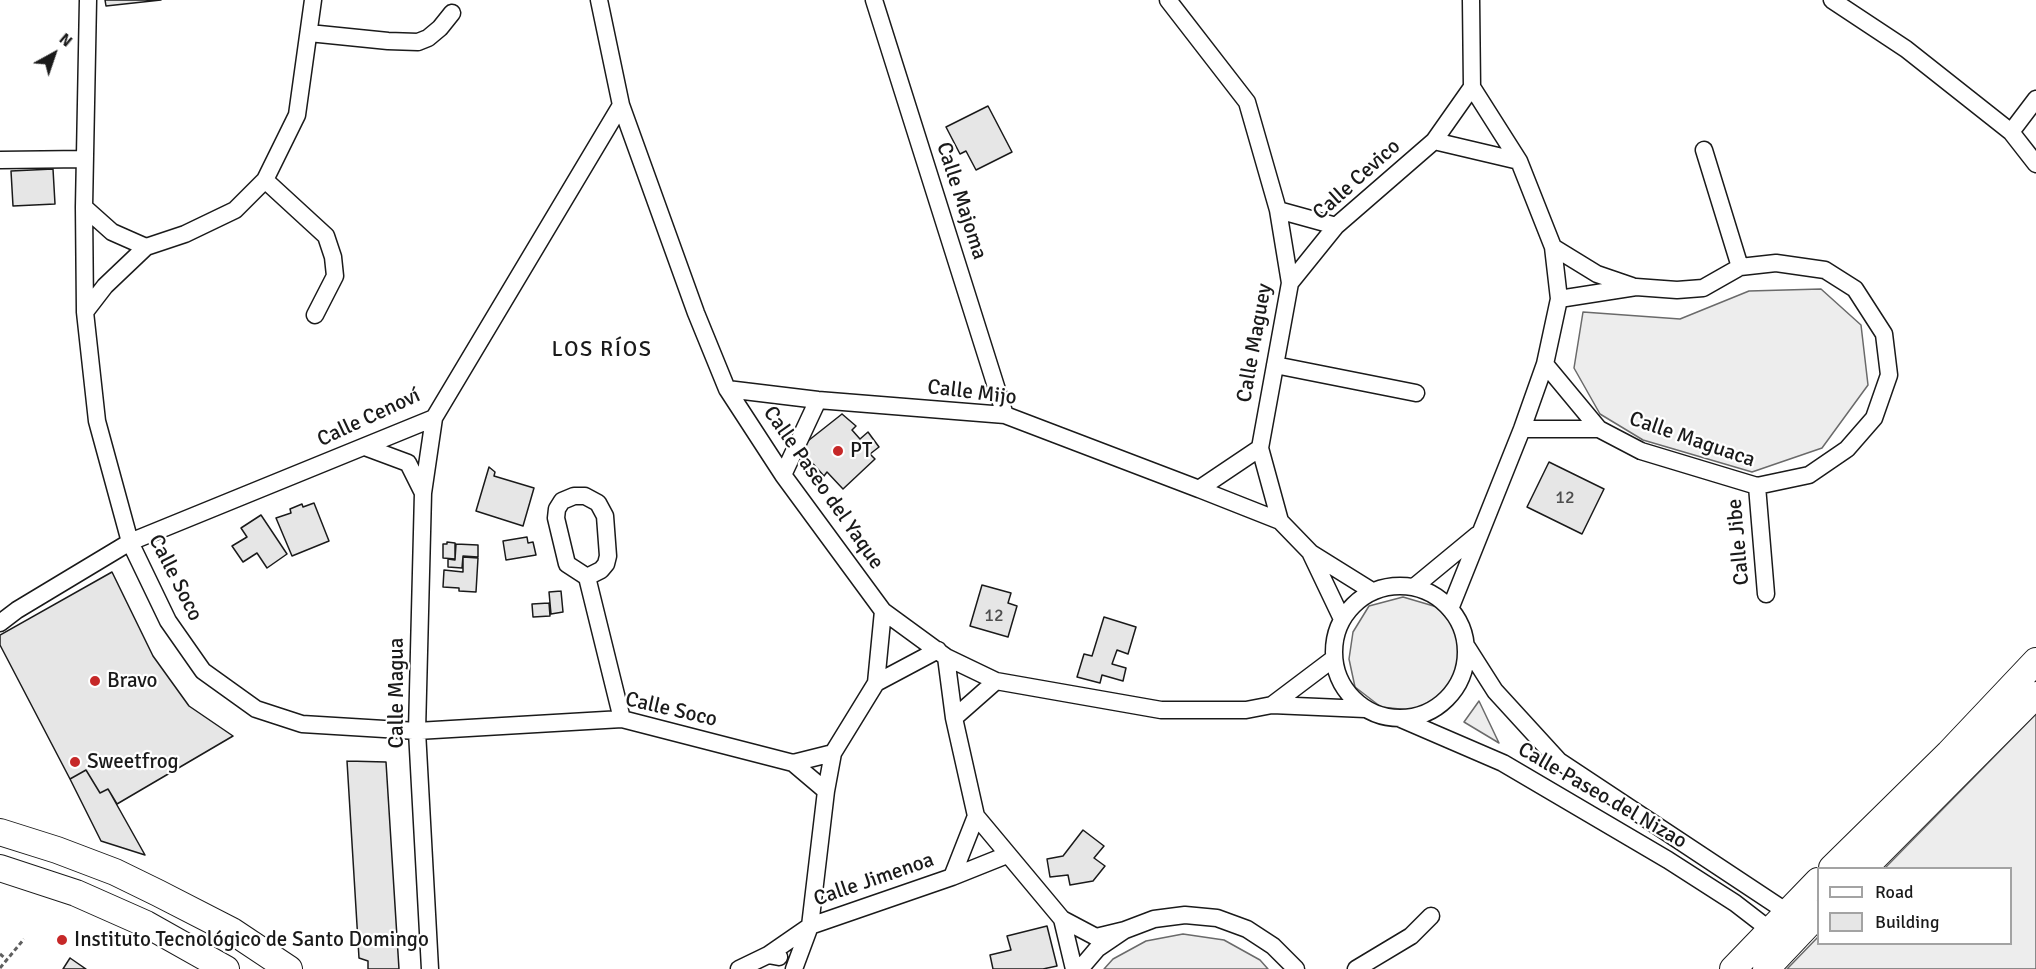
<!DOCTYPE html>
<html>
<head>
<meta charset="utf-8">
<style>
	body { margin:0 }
	#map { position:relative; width:2036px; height:969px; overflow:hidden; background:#fff; font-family:Signika,sans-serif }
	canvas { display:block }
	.legend { position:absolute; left:1817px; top:867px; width:195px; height:78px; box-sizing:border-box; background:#fff; border:2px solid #a3a3a3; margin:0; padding:8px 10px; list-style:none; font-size:18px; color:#1a1a1a }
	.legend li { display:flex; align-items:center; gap:12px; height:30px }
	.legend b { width:30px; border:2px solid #a3a3a3 }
	.north { position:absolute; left:24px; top:24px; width:60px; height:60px; -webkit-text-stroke:4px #fff; paint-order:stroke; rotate:40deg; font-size:16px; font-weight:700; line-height:24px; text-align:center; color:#1a1a1a }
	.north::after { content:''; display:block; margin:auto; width:21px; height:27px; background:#1a1a1a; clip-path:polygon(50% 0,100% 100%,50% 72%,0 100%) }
</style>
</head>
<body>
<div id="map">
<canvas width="2036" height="969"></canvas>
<ul class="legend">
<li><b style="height:8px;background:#fff"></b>Road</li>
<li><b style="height:16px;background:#e6e6e6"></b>Building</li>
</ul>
<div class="north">N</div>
</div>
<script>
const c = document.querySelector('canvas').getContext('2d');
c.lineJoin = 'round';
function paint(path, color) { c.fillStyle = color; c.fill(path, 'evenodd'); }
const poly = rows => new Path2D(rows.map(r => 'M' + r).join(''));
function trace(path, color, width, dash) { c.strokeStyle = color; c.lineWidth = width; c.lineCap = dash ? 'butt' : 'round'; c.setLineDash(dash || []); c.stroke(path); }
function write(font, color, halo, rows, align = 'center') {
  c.font = font + ' Signika,sans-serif'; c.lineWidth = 4.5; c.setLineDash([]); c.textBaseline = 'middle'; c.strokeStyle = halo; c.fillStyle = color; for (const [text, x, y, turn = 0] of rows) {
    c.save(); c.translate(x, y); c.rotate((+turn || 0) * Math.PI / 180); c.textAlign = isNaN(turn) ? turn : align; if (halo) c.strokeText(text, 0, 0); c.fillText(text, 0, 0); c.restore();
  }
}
const built = poly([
	[1821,289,1861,325,1868,385,1822,448,1752,472,1643,440,1600,414,1574,368,1583,312,1680,319,1749,291,1821,289],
	[1403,597,1437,607,1462,636,1459,666,1449,693,1419,711,1381,707,1355,687,1349,659,1353,632,1369,606,1403,597],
	[1479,701,1499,743,1464,722,1479,701],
	[2036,714,2036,969,1787,969,1818,937,1818,944,2010,944,2010,868,1885,868,2036,714],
	[1183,934,1224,940,1260,960,1268,969,1104,969,1113,959,1146,941,1183,934]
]);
paint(built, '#ededed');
trace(built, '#6a6a6a', 1.5);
const building = poly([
	[105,0,161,0,106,6,105,0],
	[988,106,1012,152,976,170,966,151,960,154,946,127,988,106],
	[53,169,55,204,13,206,11,171,53,169],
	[842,414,856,426,852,430,860,439,868,432,879,447,870,454,875,459,843,489,827,472,824,476,799,448,842,414],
	[1549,462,1604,489,1582,534,1527,507,1549,462],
	[489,467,495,472,494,476,534,488,523,526,476,511,489,467],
	[314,503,329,541,292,556,276,518,291,513,290,509,302,504,303,507,314,503],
	[261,515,287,554,267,568,257,553,243,562,232,546,247,537,241,528,261,515],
	[527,537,528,543,533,542,536,555,506,560,503,541,527,537],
	[447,542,455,543,455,559,443,558,443,544,447,544,447,542],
	[456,544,478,545,478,557,463,556,462,568,448,567,448,559,455,560,456,544],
	[463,557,478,558,476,592,459,591,459,588,443,587,444,570,463,572,463,557],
	[112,572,153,656,189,706,233,736,117,804,108,789,100,793,86,770,70,779,0,645,0,635,112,572],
	[982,585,1011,593,1008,603,1017,606,1008,637,970,626,982,585],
	[561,591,563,612,551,614,549,592,561,591],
	[549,603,550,616,533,617,532,604,549,603],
	[1104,617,1136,627,1128,654,1117,650,1112,664,1126,668,1123,681,1102,675,1100,683,1077,677,1084,654,1092,656,1104,617],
	[347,761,386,762,399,969,368,969,368,961,359,958,347,761],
	[86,770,100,793,108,789,145,855,101,841,70,779,86,770],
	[1083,830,1104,846,1094,858,1105,866,1093,881,1070,885,1068,875,1050,877,1047,859,1063,856,1083,830],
	[1047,926,1057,966,1043,969,993,969,990,955,1011,950,1007,936,1047,926],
	[70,958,86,969,63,969,70,958]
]);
paint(building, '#e6e6e6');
trace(building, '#1a1a1a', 1.5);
const minor = poly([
	[88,0,84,207,85,312,97,421,130,542,168,621,203,671,256,709,302,724,417,731,622,719,793,763,826,791],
	[599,0,621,105,696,313,727,389,783,475,883,611,946,657,996,681,1161,710,1246,710,1272,705,1365,709],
	[874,0,1005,415],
	[1168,0,1247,102,1278,210,1290,283,1260,448,1199,489,1280,521,1311,553,1372,591],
	[1832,0,1906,49,2011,132,2036,164],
	[309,33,388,41,418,42,428,38,440,28,452,13],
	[2011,132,2036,99],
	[1434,141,1519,161],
	[1704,150,1740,267],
	[0,160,85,159],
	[265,180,326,236,333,257,335,276,315,315],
	[84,207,112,232,146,247],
	[1278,210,1336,226],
	[1553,247,1597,274,1632,286],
	[1290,283,1336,226,1434,141,1472,87],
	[85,312,105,286,146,247,185,234,235,210,265,180,297,115,313,0],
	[1545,364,1599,429,1641,451,1757,486,1809,475,1847,449,1874,418,1889,375,1884,334,1855,289,1825,270,1776,263,1740,267,1703,288,1677,290,1636,287,1559,299],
	[1275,365,1416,393],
	[727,389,818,400,1005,415,1199,489],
	[1522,429,1599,429],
	[365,447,408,463,423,493],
	[1260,448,1280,521],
	[783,475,818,400],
	[1757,486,1766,594],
	[1311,554,1342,619],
	[587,577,567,564,556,518,557,509,562,501,574,496,585,496,598,503,605,516,608,556,606,564,601,570,587,577,622,719],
	'1334 652a66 66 0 1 1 132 0a66 66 0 1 1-132 0Z',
	[1414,587,1477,535],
	[1450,609,1522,429,1545,364,1559,299,1553,247,1519,161,1472,87,1471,0],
	[0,623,17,610,130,542,434,418,621,105],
	[1467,647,1495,691,1559,761,1787,912],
	[946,657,954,718],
	[996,681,954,718,976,816,1062,919,1096,937,1125,930],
	[876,683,938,650],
	[1272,705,1333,659],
	[1401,719,1503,763,1668,860,1735,903,1770,930],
	[793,763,833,753],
	[952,877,976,816],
	[1062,919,1074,969],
	[768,955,810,926,952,877,1007,855],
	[430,969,417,731,423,493,434,418],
	[739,969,768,955,779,957],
	[794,969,810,926,826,791,833,753,876,683,883,611],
	[1080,969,1097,949,1125,930,1154,919,1185,915,1217,918,1247,929,1273,946,1296,969],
	[1356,969,1411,936,1431,916]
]);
const primary = poly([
	[0,832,57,850,115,872,158,893,232,931,289,969],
	[0,868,76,893,146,924,226,969],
	[1832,868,1949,753,2036,661],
	[1864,868,2036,695],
	[1733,969,1818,881],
	[1766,969,1818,914]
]);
trace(minor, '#1a1a1a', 19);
trace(primary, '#1a1a1a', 28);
trace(poly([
	[0,954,7,960],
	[0,968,24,939]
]), '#5f5f5f', 3, [4.5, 3]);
trace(minor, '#fff', 16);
trace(primary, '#fff', 26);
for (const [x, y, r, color] of [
	[838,451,6,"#c62828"],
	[95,681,6,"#c62828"],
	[75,762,6,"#c62828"],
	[62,940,6,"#c62828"]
]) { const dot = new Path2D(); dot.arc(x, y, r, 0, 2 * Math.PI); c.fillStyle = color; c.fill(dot); trace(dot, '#fff', 2); }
write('18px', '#4d4d4d', null, [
	["12",1565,498],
	["12",994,616]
]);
write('21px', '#1a1a1a', '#fff', [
	["Calle Cevico",1357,180,-42],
	["Calle Majoma",961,201,72],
	["Calle Maguey",1255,343,-80],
	["Calle Mijo",972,393,7],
	["Calle Cenoví",369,418,-25],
	["Calle Maguaca",1692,440,19],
	["Calle Paseo del Yaque",823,488,55],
	["Calle Jibe",1739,542,-95],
	["Calle Soco",175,578,63],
	["Calle Magua",397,693,-90],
	["Calle Soco",671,710,13],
	["Calle Paseo del Nizao",1602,796,30],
	["Calle Jimenoa",874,880,-19]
]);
write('21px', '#1a1a1a', '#fff', [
	["PT",850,451],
	["Bravo",107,681],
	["Sweetfrog",87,762],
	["Instituto Tecnológico de Santo Domingo",74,940]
], 'left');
c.letterSpacing = '1.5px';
write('22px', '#1a1a1a', '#fff', [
	["LOS RÍOS",602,350]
]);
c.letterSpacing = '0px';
</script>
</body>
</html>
